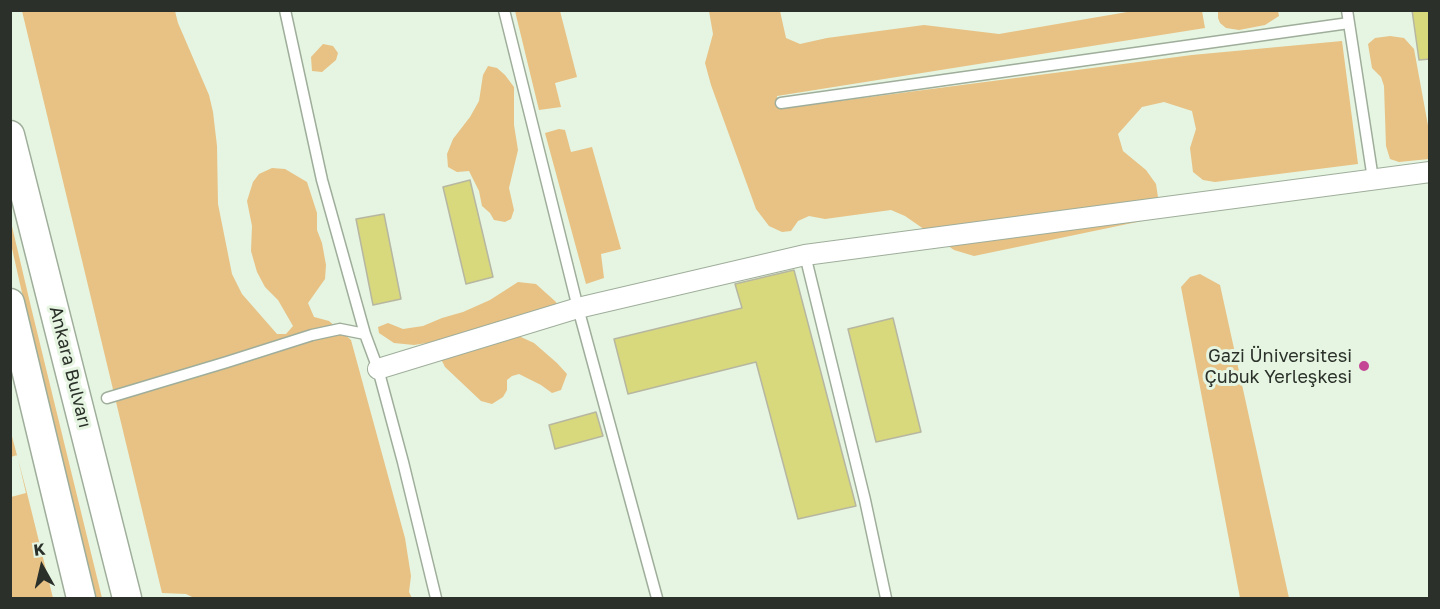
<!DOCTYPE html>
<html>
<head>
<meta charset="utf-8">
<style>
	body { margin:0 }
	#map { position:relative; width:1440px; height:609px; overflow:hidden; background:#e5f5e1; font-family:"Golos Text",sans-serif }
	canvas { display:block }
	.frame { position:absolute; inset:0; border:12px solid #2b312a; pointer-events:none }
	.north { position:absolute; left:12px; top:537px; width:60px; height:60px; -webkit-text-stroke:4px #e5f5e1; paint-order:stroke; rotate:352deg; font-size:16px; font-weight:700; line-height:24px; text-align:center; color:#2b312a }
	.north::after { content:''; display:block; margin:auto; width:21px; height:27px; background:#2b312a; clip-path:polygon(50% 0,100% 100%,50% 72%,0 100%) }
</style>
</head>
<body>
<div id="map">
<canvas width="1440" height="609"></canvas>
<div class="frame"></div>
<div class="north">K</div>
</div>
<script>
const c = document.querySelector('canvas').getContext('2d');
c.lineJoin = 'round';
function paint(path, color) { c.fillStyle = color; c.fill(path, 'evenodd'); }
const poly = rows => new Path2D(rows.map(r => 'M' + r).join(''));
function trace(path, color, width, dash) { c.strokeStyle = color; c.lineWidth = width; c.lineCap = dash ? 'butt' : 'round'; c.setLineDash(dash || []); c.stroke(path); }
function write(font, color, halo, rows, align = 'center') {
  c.font = font + ' "Golos Text",sans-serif'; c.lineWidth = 6; c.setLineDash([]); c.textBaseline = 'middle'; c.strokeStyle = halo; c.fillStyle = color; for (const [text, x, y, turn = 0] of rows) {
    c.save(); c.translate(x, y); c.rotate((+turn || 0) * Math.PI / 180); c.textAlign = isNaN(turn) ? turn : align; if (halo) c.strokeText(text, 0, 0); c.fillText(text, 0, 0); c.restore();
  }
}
paint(poly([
	[22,11,175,11,178,23,209,95,213,112,217,146,218,204,232,274,242,294,277,334,286,334,293,326,278,300,265,287,257,272,251,251,252,226,247,201,253,182,259,174,272,168,285,169,307,182,317,213,317,230,322,243,326,265,325,279,308,303,314,317,329,321,351,340,405,538,411,576,409,592,412,598,194,598,186,594,162,593],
	[515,11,560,11,577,77,555,83,561,107,539,110],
	[709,11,780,11,786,38,800,44,827,38,924,25,999,34,1133,11,1202,11,1205,28,777,96,778,109,1192,55,1342,41,1358,164,1215,182,1203,180,1193,172,1190,148,1196,129,1192,111,1164,102,1142,107,1118,134,1123,151,1146,170,1156,184,1161,217,974,256,954,250,905,216,891,210,825,219,809,216,798,221,791,231,782,232,769,226,756,209,711,85,705,63,713,34],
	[1218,11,1278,11,1279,16,1265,25,1239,30,1226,28,1220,23,1218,18],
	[1390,36,1404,38,1414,49,1429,131,1429,159,1399,162,1390,159,1386,146,1384,86,1381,77,1372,68,1368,44,1375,38],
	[323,44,333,46,338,53,336,60,322,72,312,71,311,57],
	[488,66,497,68,505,75,514,87,514,125,518,150,509,188,514,210,511,219,505,222,494,220,490,213,482,206,479,191,469,171,457,172,448,167,447,154,453,139,470,117,479,101,483,75],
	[559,129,565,130,571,152,592,147,621,249,601,254,604,278,586,284,545,133],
	[10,218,31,307,102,598,96,598,27,315,11,244],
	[1200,274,1220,285,1289,598,1240,598,1181,287,1190,277],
	[518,282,536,284,556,302,560,313,510,332,534,343,557,363,567,374,561,390,552,393,541,385,519,374,512,376,507,380,507,390,503,397,492,404,481,401,445,367,435,347,427,343,414,345,394,343,379,333,378,327,388,323,403,329,423,326,442,318,463,312,490,300],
	[10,429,27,493,53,598,11,598,11,497,26,493,17,455,11,457]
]), '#e8c184');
const building = poly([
	[1412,10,1430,10,1430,59,1419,60,1412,10],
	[470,180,493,277,466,284,443,187,470,180],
	[384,214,401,299,373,305,356,219,384,214],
	[794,270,856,506,798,519,756,362,628,394,614,339,742,308,735,284,794,270],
	[893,318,921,432,876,442,848,329,893,318],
	[596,412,603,436,555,449,549,425,596,412]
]);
paint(building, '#d8d87d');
trace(building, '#b7b7a1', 1.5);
const lane = poly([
	[285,10,322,180,365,334],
	[504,10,578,308,657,598],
	[1347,10,1373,179],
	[781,103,1349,23],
	[805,255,865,500,886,598],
	[107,398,227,362,312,335,340,329,365,334,378,369,403,462,436,598]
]);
const street = poly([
	[378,369,578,308,805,255,1430,172]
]);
const secondary = poly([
	[10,135,127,598],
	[10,303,81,598]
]);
trace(lane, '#9fae9b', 13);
trace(street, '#9fae9b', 22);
trace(secondary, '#9fae9b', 31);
trace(lane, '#fff', 10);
trace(street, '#fff', 20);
trace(secondary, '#fff', 28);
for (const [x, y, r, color] of [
	[1364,366,6,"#c44694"]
]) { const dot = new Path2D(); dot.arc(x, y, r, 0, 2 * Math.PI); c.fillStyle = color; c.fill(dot); trace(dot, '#e5f5e1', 2); }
write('18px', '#2b312a', '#e5f5e1', [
	["Gazi Üniversitesi",1352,356],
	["Çubuk Yerleşkesi",1352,377]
], 'right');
write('18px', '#2b312a', '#e5f5e1', [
	["Ankara Bulvarı",70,367,76]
]);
</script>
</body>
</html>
